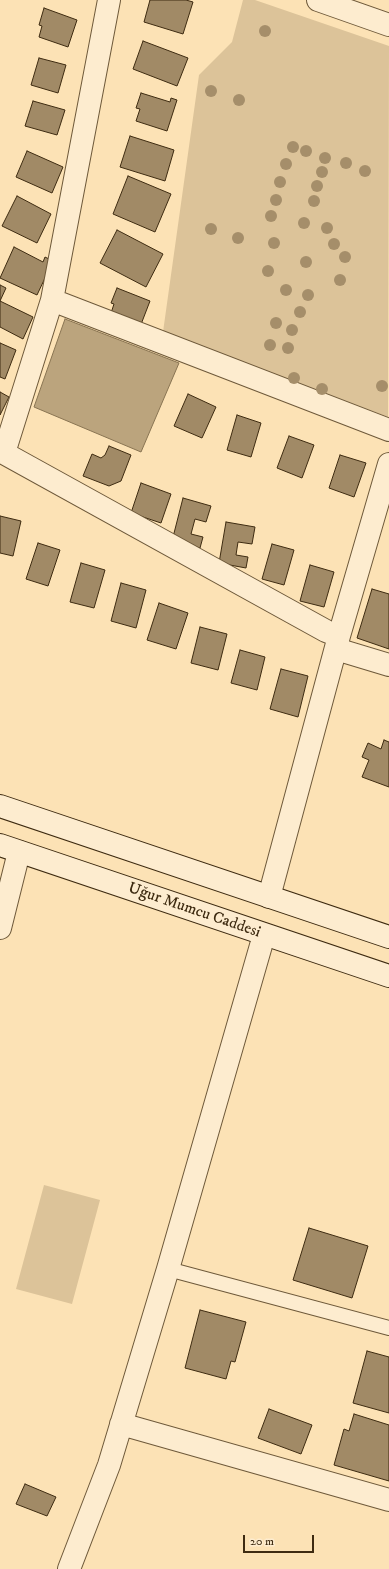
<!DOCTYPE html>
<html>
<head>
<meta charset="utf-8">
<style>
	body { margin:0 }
	#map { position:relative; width:389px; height:1569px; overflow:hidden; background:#fce2b5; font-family:"IM FELL DW Pica",serif }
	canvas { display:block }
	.scale { position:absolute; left:243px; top:1535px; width:71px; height:18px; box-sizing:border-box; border:2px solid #3e2b11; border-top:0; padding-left:5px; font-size:12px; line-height:14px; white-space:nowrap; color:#3e2b11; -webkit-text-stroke:3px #fdeccf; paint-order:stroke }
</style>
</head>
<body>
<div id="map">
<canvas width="389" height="1569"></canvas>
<div class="scale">20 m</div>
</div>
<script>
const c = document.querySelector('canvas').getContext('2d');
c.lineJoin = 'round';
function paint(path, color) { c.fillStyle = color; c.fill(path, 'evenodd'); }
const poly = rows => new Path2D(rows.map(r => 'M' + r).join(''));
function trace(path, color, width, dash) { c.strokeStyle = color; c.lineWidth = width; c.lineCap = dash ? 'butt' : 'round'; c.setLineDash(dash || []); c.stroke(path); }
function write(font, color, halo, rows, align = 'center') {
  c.font = font + ' "IM FELL DW Pica",serif'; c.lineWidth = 3; c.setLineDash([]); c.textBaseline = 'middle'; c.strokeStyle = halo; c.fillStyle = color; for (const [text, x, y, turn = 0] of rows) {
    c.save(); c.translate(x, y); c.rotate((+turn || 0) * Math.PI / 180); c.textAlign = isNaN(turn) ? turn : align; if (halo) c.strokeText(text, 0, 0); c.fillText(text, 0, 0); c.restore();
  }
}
paint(poly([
	[243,0,255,0,389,46,388,417,163,332,199,75,232,42],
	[44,1185,100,1200,72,1304,16,1289]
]), '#dcc399');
const water = poly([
	[65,319,179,363,141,452,34,407,65,319]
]);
paint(water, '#bba47d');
trace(water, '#897452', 1);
const building = poly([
	[150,0,186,0,193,2,183,34,144,22,150,0],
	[44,8,77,20,68,47,39,37,42,26,39,25,44,8],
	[143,41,188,58,177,86,133,69,143,41],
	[39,58,66,65,58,93,31,85,39,58],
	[141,93,170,102,171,98,177,100,167,131,136,121,140,109,136,108,141,93],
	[33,101,65,110,57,135,25,126,33,101],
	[130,136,174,150,165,181,120,167,130,136],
	[27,151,63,167,52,193,16,177,27,151],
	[128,176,171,194,155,232,113,214,128,176],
	[17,196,51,214,37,243,2,226,17,196],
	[117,230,163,254,146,287,100,263,117,230],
	[14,247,43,262,45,257,53,261,37,295,0,278,14,247],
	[0,285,6,288,0,301,33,317,23,339,0,327,0,285],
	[117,288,150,301,140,327,110,316,114,304,111,303,117,288],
	[0,343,16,350,5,379,0,377,0,343],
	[0,392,9,397,0,415,0,392],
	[188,394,216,407,202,438,174,426,188,394],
	[237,415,261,423,251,457,227,450,237,415],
	[289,436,314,445,302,478,277,468,289,436],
	[109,446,131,455,121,481,109,486,83,476,92,454,101,458,105,455,109,446],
	[340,455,366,463,354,497,329,488,340,455],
	[141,483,171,494,161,523,131,513,141,483],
	[183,498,211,506,206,522,195,519,191,534,203,537,200,548,172,541,183,498],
	[0,516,21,521,13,556,0,553,0,516],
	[226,522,255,527,252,544,238,542,236,555,248,557,246,568,219,563,226,522],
	[38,543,60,550,48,586,26,579,38,543],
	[272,544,294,550,284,585,262,579,272,544],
	[81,563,105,570,94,608,70,602,81,563],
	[310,565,334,572,324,607,300,601,310,565],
	[121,583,146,590,136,628,111,621,121,583],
	[372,589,389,594,389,649,357,638,372,589],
	[159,603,188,613,176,649,147,640,159,603],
	[200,627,227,634,218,670,191,663,200,627],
	[240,650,265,657,257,690,231,683,240,650],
	[281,669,308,676,298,717,270,709,281,669],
	[384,740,389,742,389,787,362,777,369,760,362,757,368,743,381,749,384,740],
	[309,1228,368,1246,352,1298,293,1280,309,1228],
	[200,1310,246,1322,235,1362,231,1361,226,1379,185,1368,200,1310],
	[367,1351,389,1357,389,1413,353,1403,367,1351],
	[269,1409,312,1425,301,1454,258,1438,269,1409],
	[354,1414,389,1425,389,1481,334,1465,344,1429,349,1431,354,1414],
	[25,1484,56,1497,47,1516,16,1504,25,1484]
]);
paint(building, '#a18a66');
trace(building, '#3e2b11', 1);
const lane = poly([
	[168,1269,389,1328]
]);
const street = poly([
	[318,0,389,25],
	[52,300,389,430],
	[0,451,326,631,339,636],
	[4,453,52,300,109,0],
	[336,649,389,665],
	[269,897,339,636,389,464],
	[0,928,19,852],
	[121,1424,389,1500],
	[69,1569,109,1465,168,1269,264,935]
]);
const secondary = poly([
	[0,806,389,937],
	[0,845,389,976]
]);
trace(lane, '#6e593a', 16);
trace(street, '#6e593a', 24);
trace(secondary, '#3e2b11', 24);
trace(lane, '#fdeccf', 14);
trace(street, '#fdeccf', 22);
trace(secondary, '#fdeccf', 22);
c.fillStyle = '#a58e6a';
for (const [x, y] of [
	[265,31],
	[211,91],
	[239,100],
	[293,147],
	[306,151],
	[325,158],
	[346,163],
	[286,164],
	[365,171],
	[322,172],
	[280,182],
	[317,186],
	[276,200],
	[314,201],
	[271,216],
	[304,223],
	[327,228],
	[211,229],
	[238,238],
	[274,243],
	[334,244],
	[345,257],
	[306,262],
	[268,271],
	[340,280],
	[286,290],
	[308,295],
	[300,312],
	[276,323],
	[292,330],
	[270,345],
	[288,348],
	[294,378],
	[382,386],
	[322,389]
]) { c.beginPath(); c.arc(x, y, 6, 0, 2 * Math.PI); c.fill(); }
write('16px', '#3e2b11', '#fdeccf', [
	["Uğur Mumcu Caddesi",194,911,19]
]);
</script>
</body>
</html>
